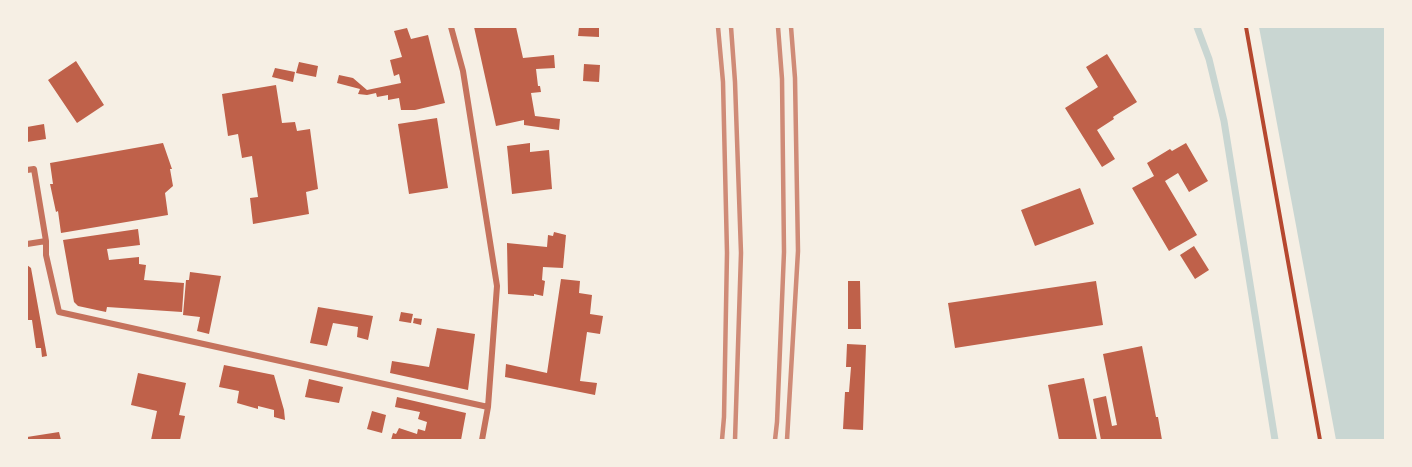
<!DOCTYPE html>
<html>
<head>
<meta charset="utf-8">
<style>
	body { margin:0 }
	#map { position:relative; width:1412px; height:467px; overflow:hidden; background:#f6efe4; font-family:Arial,sans-serif }
	canvas { display:block }
	.frame { position:absolute; inset:0; border:28px solid #f6efe4; pointer-events:none }
</style>
</head>
<body>
<div id="map">
<canvas width="1412" height="467"></canvas>
<div class="frame"></div>
</div>
<script>
const c = document.querySelector('canvas').getContext('2d');
c.lineJoin = 'round';
function paint(path, color) { c.fillStyle = color; c.fill(path, 'evenodd'); }
const poly = rows => new Path2D(rows.map(r => 'M' + r).join(''));
function trace(path, color, width, dash) { c.strokeStyle = color; c.lineWidth = width; c.lineCap = dash ? 'butt' : 'round'; c.setLineDash(dash || []); c.stroke(path); }
paint(poly([
	[1259,27,1385,27,1385,440,1336,440]
]), '#c9d6d2');
trace(poly([
	[1197,27,1209,59,1224,121,1275,440]
]), '#c9d6d2', 7);
paint(poly([
	[474,27,516,27,523,58,554,55,555,68,536,69,538,86,540,86,541,92,531,93,535,116,560,119,559,130,524,125,524,120,496,126],
	[579,27,599,27,599,37,578,36],
	[407,28,411,39,428,35,445,103,415,110,401,110,399,98,388,100,388,95,377,97,376,93,367,95,358,94,360,89,337,83,339,75,353,78,367,90,401,83,399,74,394,76,390,60,402,57,394,31],
	[1107,54,1137,102,1116,115,1113,117,1114,119,1097,130,1115,159,1102,167,1065,108,1098,87,1086,67],
	[76,61,104,105,77,123,48,80],
	[299,62,318,66,316,77,296,73],
	[584,64,600,65,599,82,583,81],
	[275,68,295,72,293,82,272,77],
	[276,85,282,123,295,122,297,131,310,129,318,189,306,192,309,214,253,224,250,198,258,197,252,156,242,158,238,134,228,136,222,94],
	[437,118,448,188,409,194,398,124],
	[44,124,46,139,27,142,27,127],
	[163,143,172,169,170,169,173,186,165,193,168,215,61,233,58,211,56,212,50,184,53,184,50,163],
	[530,143,530,152,549,150,552,189,512,194,507,146],
	[1186,143,1208,181,1189,192,1178,173,1165,181,1197,235,1169,251,1132,188,1154,176,1147,163,1170,149,1172,151],
	[1080,188,1094,224,1035,246,1021,210],
	[138,229,140,245,107,249,109,260,139,257,139,264,146,265,144,280,184,283,182,312,107,307,106,312,78,306,74,302,63,240],
	[554,232,566,235,563,268,543,267,542,280,545,281,543,296,534,294,534,296,508,294,507,243,547,247,548,235,553,236],
	[1194,246,1209,270,1195,279,1180,255],
	[27,265,31,268,47,356,42,357,41,348,36,348,32,320,27,320],
	[190,272,221,276,209,334,197,331,200,317,183,315,186,280,189,280],
	[561,279,580,281,579,293,592,295,590,314,603,316,600,334,587,332,580,381,597,383,595,395,505,377,506,364,547,373],
	[848,281,860,281,861,329,848,329],
	[1096,281,1103,325,955,348,948,303],
	[318,307,373,316,368,340,357,337,358,327,333,323,327,346,310,343],
	[401,312,413,314,411,323,399,321],
	[414,318,422,319,421,325,413,323],
	[437,328,475,334,468,390,390,373,392,361,429,367],
	[847,344,866,345,863,430,843,429,845,392,849,392,851,367,846,367],
	[1142,346,1156,417,1158,417,1162,440,1101,440,1093,399,1106,396,1112,426,1117,425,1103,354],
	[224,365,274,375,284,410,285,420,274,417,274,410,258,406,258,409,237,403,239,391,219,387],
	[138,373,186,383,179,415,185,416,180,440,151,440,157,411,131,405],
	[1084,378,1097,440,1059,440,1048,385],
	[309,379,343,387,339,403,305,397],
	[397,397,466,413,461,440,391,440,393,433,396,434,399,428,417,434,418,429,425,431,427,422,418,419,420,412,395,407],
	[372,411,386,415,382,433,367,429],
	[59,432,61,440,28,440,27,439,27,437]
]), '#bf614a');
trace(poly([
	[1246,27,1320,440]
]), '#b5482f', 4);
trace(poly([
	[451,27,463,71,497,286,488,407,482,440],
	[27,170,34,169,46,241,46,255,59,312,488,407],
	[27,244,46,241]
]), '#c5725c', 6);
trace(poly([
	[718,27,723,82,727,253,724,417,722,440],
	[731,27,735,82,741,253,735,440],
	[775,440,777,422,784,252,782,79,778,27],
	[787,440,798,251,795,78,791,27]
]), '#cf8b77', 4.5);
</script>
</body>
</html>
